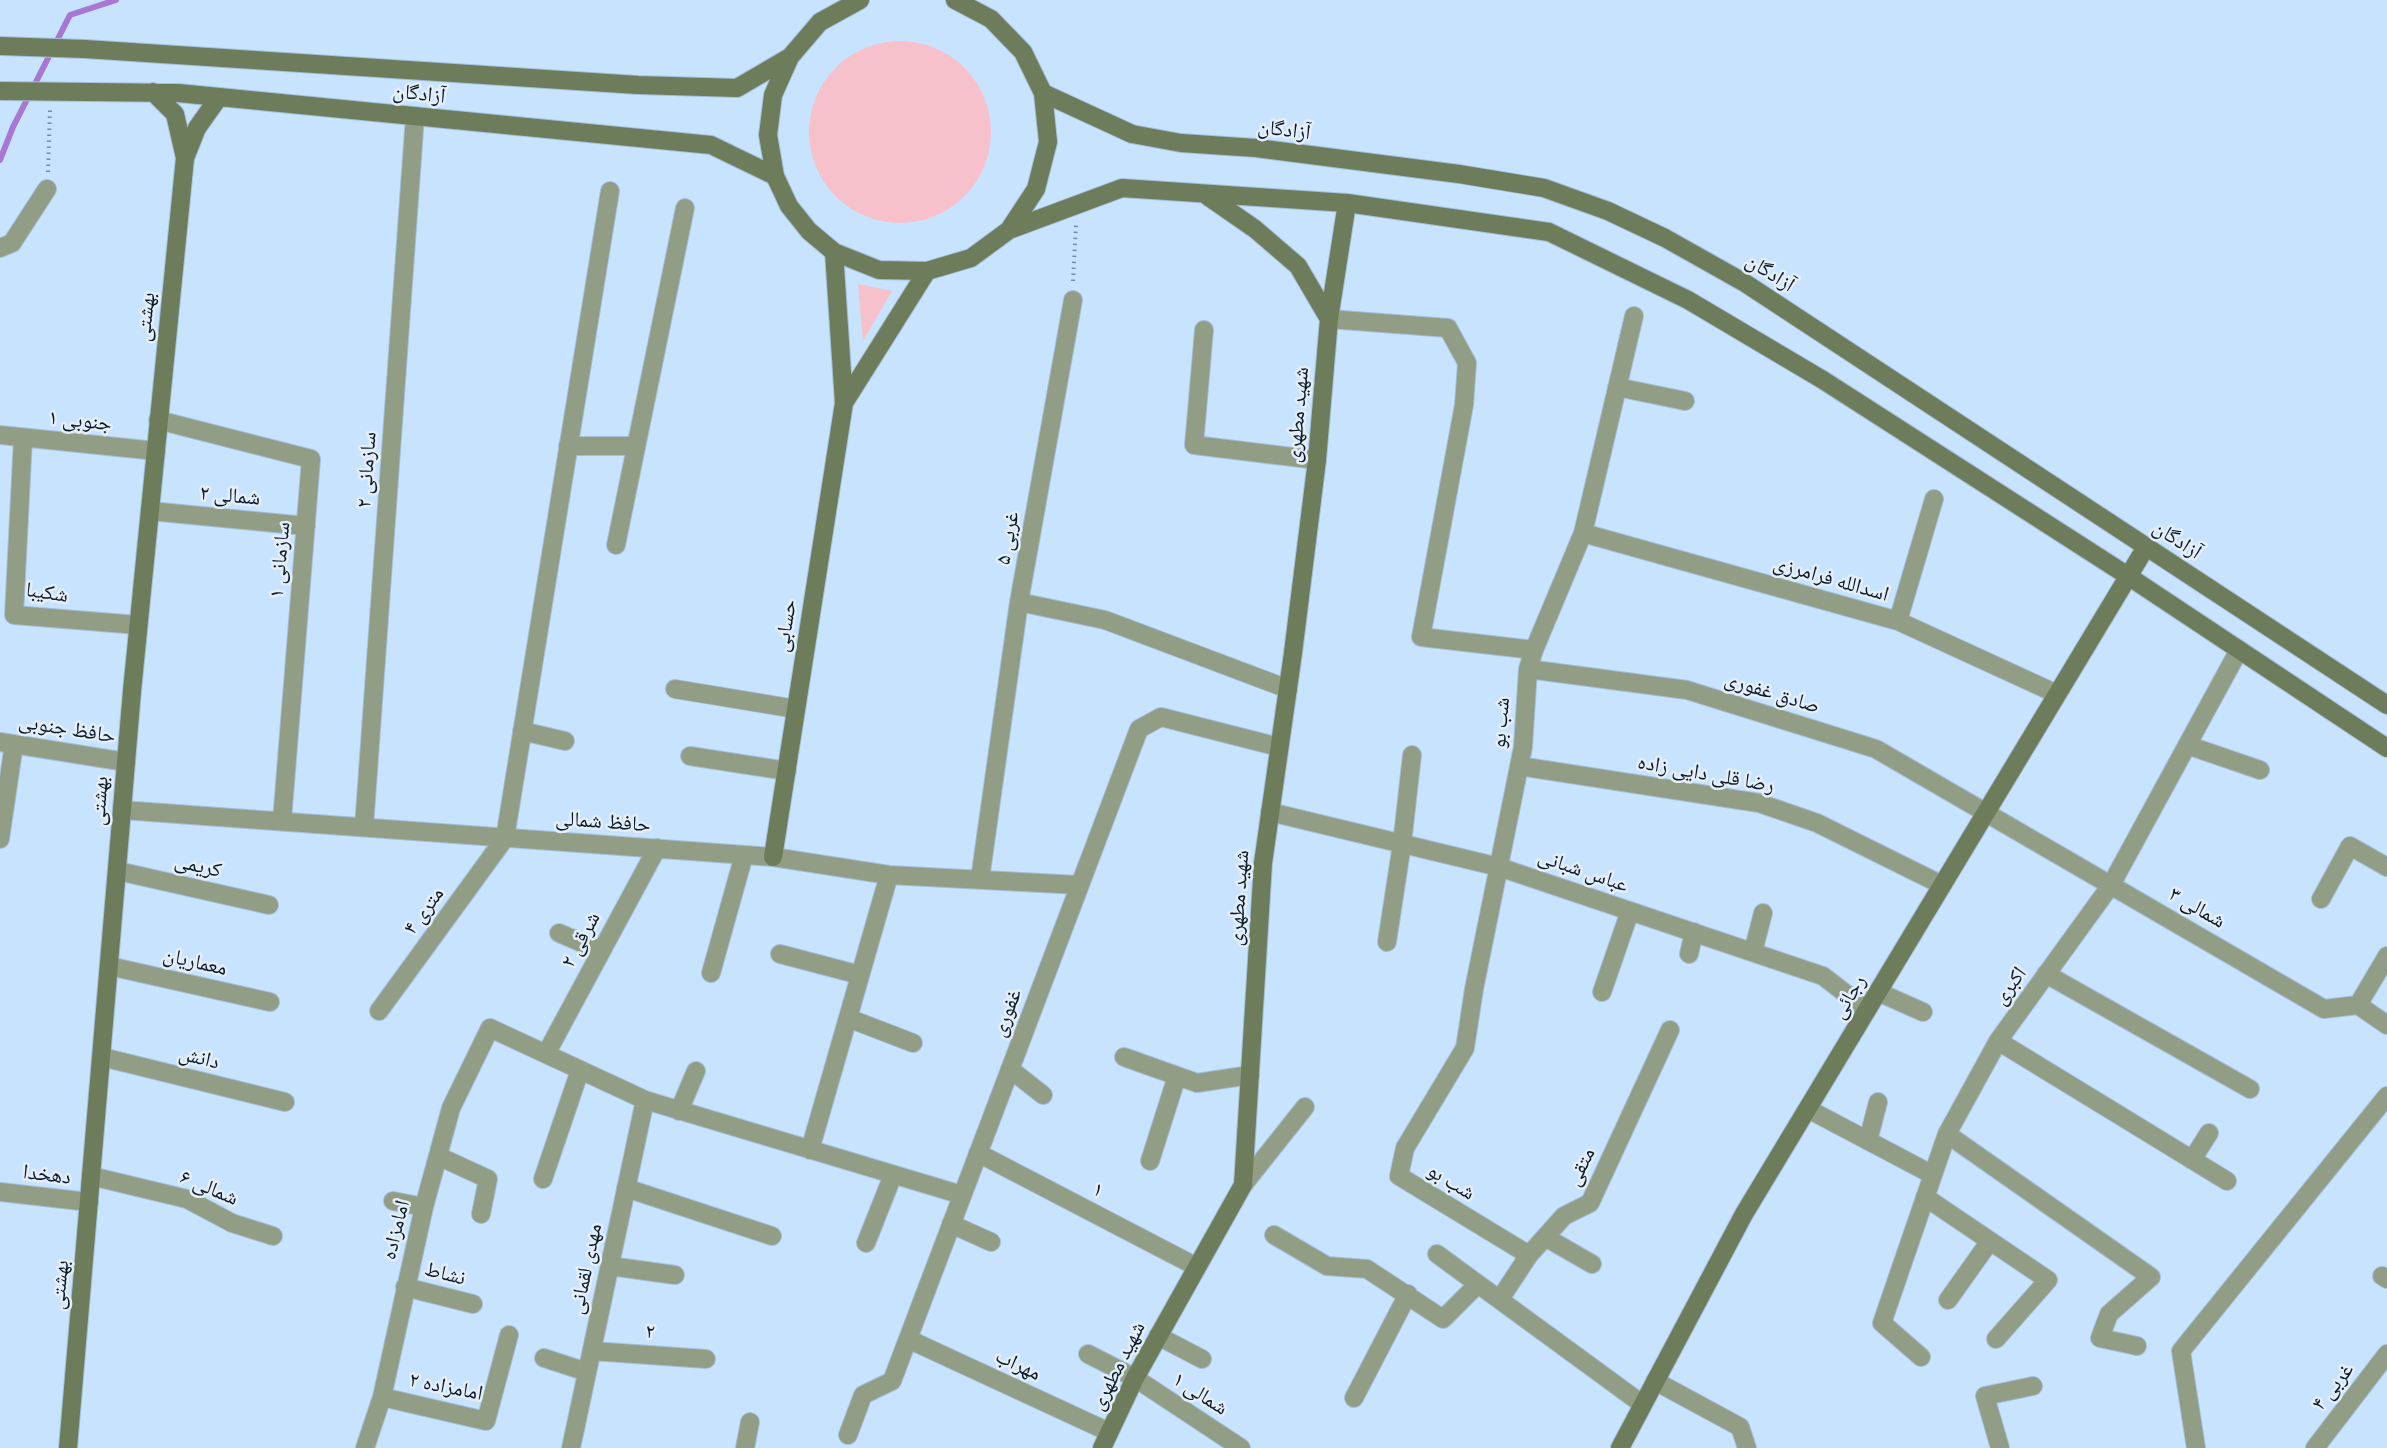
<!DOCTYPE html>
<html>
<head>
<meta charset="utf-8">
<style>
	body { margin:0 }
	canvas { display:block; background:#c7e3fe }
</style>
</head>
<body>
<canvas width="2387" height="1448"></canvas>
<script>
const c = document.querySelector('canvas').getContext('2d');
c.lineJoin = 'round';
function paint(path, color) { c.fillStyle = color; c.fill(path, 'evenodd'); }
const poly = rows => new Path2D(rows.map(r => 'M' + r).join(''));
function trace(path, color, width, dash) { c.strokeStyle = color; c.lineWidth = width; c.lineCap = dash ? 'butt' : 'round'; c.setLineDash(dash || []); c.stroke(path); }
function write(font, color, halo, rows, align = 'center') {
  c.font = font + ' "Zilla Slab","Noto Naskh Arabic",serif'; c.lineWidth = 5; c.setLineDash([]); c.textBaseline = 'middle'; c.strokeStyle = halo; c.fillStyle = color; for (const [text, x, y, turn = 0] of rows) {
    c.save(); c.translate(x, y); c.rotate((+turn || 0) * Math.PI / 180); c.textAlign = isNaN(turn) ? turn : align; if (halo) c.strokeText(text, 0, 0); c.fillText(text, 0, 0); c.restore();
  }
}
paint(poly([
	'809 132a91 91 0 1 1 182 0a91 91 0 1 1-182 0Z',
	[858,284,892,291,863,341]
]), '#f6c1ca');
trace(poly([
	[0,160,13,127,70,15,116,0]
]), '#a777d3', 6);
const street = poly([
	[0,248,12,243,47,189],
	[1329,319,1448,328,1467,363,1464,405,1421,637,1534,650,1528,669,1523,747,1474,989,1465,1048,1405,1148,1399,1176,1529,1255],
	[1204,330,1194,445,1317,460],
	[1617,387,1685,401],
	[158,420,311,459,282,821],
	[0,435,156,451],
	[23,438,14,615,138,625],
	[568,446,636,446],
	[150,511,306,526],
	[1583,533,1898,621,2057,694],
	[616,545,685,208],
	[1019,602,1105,620,1288,689],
	[1898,621,1934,499],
	[1534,650,1583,533,1634,316],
	[1528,669,1687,690,1876,749,2324,1009,2358,1005,2387,1025],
	[675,689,796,709],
	[522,731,565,741],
	[0,742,126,762],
	[2187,745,2260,770],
	[690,756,787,771],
	[1519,766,1759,803,1817,823,1942,885],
	[122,810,773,857,889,875,1079,885],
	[1270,812,1499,867,1823,976,1867,1010],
	[364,827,415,116],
	[0,839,14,744],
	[118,871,269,905],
	[980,879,1019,602,1073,300],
	[2321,899,2350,846,2387,867],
	[559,933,601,951],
	[1387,942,1402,844,1412,755],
	[1753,952,1763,913],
	[780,954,860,975],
	[1689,954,1694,932],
	[109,966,270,1002],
	[711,973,744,855],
	[2046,974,2250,1089],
	[1602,992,1630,911],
	[1878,992,1923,1012],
	[2358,1005,2387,956],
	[379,1011,505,838,610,191],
	[848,1018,913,1043],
	[1998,1041,2227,1181],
	[546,1054,657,848],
	[102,1057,285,1102],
	[1124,1057,1197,1083,1250,1075],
	[1010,1069,1043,1095],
	[1808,1109,1933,1175],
	[679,1111,696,1071],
	[1947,1134,2151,1277,2109,1314,2100,1338,2137,1346],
	[1868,1141,1878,1102],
	[810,1150,889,875],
	[978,1153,1197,1267],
	[438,1156,488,1179,481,1214],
	[2192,1160,2209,1133],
	[1150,1161,1177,1076],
	[91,1176,187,1199,232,1223,273,1236],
	[543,1179,580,1070],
	[1243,1185,1305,1107],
	[626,1188,772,1236],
	[0,1192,89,1202],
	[1925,1197,2048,1280,1996,1339],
	[393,1201,424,1207],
	[951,1224,991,1242],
	[1274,1235,1327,1266,1367,1269,1443,1319,1478,1284],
	[1545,1237,1592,1264],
	[866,1243,893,1175],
	[1437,1254,1642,1404],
	[610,1266,675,1275],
	[2382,1276,2387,1279],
	[405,1287,473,1304],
	[1500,1299,1529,1255,1564,1216,1590,1203,1670,1030],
	[1948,1300,1990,1241],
	[1158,1336,1202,1359],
	[908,1339,1109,1432],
	[592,1351,706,1359],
	[1088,1354,1135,1378,1241,1448],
	[1921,1357,1882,1323,1947,1134,1998,1041,2111,885,2239,650],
	[544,1358,587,1372],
	[1655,1381,1740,1427,1747,1448],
	[382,1397,486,1421,509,1335],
	[1354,1398,1408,1294],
	[848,1435,863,1395,892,1381,1139,729,1161,717,1279,747],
	[365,1448,382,1397,424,1207,451,1108,490,1028,645,1100,962,1195],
	[571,1448,645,1100],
	[745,1448,750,1422],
	[2000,1448,1985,1396,2033,1386],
	[2196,1448,2181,1351,2387,1096],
	[2315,1448,2387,1354]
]);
const secondary = poly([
	[860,0,820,22,790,57,773,95,768,135,775,176,789,206,809,231,834,252,879,270,927,271,971,258,1009,230,1036,189,1048,142,1043,93,1023,52,991,19,955,0],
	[0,46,85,49,638,85,737,88,790,57],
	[0,91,178,93,711,145,775,176],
	[153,92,175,114,185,158,197,128,219,97],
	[1043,93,1132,134,1181,143,1256,148,1459,174,1544,188,1608,211,1665,238,1745,283,2387,705],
	[1206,195,1255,229,1298,266,1329,319],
	[1009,230,1122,188,1347,203,1549,232,1688,300,1823,380,2128,576,2387,748],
	[844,403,927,271],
	[773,857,844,403,834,252],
	[68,1448,132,691,185,158],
	[1102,1448,1135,1378,1243,1185,1263,863,1293,653,1317,460,1329,319,1347,203],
	[1620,1448,1744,1214,2146,547]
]);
trace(street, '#a5bfd8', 20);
trace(secondary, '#a5bfd8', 20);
trace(poly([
	[48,172,50,110],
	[1073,281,1076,225]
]), '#768da4', 4, [1.5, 4.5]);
trace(street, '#929d85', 18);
trace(secondary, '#6d7c5a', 18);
write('21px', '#091b2b', '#e5eef7', [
	["آزادگان",419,94,6],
	["آزادگان",1284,130,7],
	["آزادگان",1770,273,32],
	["بهشتی",146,317,-84],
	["شهید مطهری",1298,415,-85],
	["۱ جنوبی",80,421,6],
	["سازمانی ۲",367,470,-86],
	["شمالی ۲",230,496,5],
	["۵ غربی",1008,538,-80],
	["آزادگان",2177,540,33],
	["سازمانی ۱",280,560,-85],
	["اسدالله فرامرزی",1831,579,16],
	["شکیبا",47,593,9],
	["حسابی",786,626,-81],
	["صادق غفوری",1772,693,17],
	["شب بو",1501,723,-85],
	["حافظ جنوبی",67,729,9],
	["رضا قلی دایی زاده",1706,774,10],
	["بهشتی",100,801,-86],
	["حافظ شمالی",603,822,4],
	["کریمی",198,866,13],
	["عباس شبانی",1583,871,19],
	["شهید مطهری",1239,898,-86],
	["۳ شمالی",2197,908,30],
	["۴ متری",424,911,-54],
	["۲ شرقی",581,940,-62],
	["معماریان",195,962,13],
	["اکبری",2010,986,-54],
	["رجائی",1849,997,-59],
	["غفوری",1007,1013,-69],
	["دانش",199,1058,14],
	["متقی",1581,1167,-64],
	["دهخدا",47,1175,7],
	["شب بو",1451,1182,31],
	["شمالی ۶",209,1188,23],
	["۱",1098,1190,27],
	["امامزاده",396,1230,-76],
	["مهدی لقمانی",586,1269,-78],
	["نشاط",445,1274,14],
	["بهشتی",60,1285,-85],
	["۲",650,1332,4],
	["مهراب",1018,1365,25],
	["شهید مطهری",1118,1366,-63],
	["امامزاده ۲",446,1387,11],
	["۴ غربی",2333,1387,-52],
	["۱ شمالی",1200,1394,33]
]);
</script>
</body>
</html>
